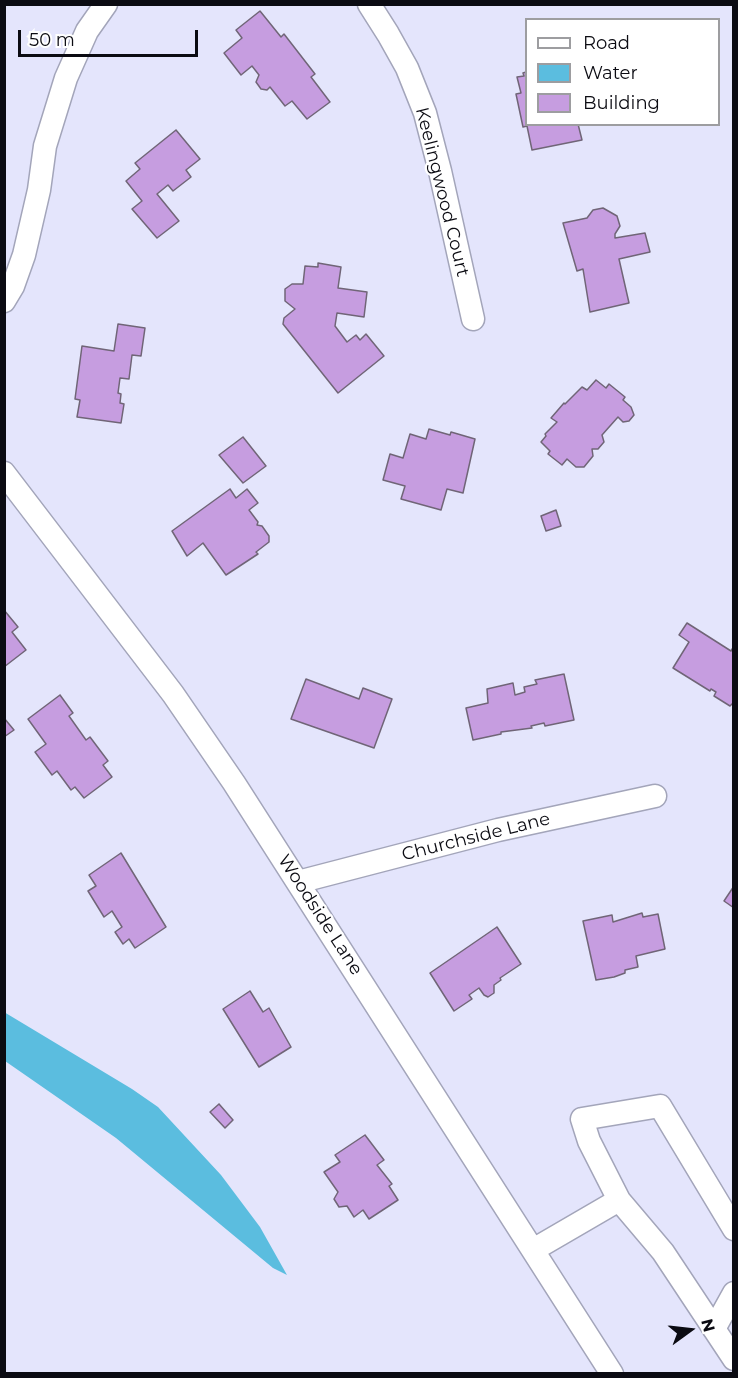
<!DOCTYPE html>
<html>
<head>
<meta charset="utf-8">
<style>
	body { margin:0 }
	#map { position:relative; width:738px; height:1378px; overflow:hidden; background:#e4e5fc; font-family:Montserrat,sans-serif }
	canvas { display:block }
	.frame { position:absolute; inset:0; border:6px solid #0b0b12; pointer-events:none }
	.legend { position:absolute; left:525px; top:18px; width:195px; height:108px; box-sizing:border-box; background:#fff; border:2px solid #9d9da0; margin:0; padding:8px 10px; list-style:none; font-size:18px; color:#0b0b12 }
	.legend li { display:flex; align-items:center; gap:12px; height:30px }
	.legend b { width:30px; border:2px solid #9d9da0 }
	.north { position:absolute; left:660px; top:1300px; width:60px; height:60px; -webkit-text-stroke:4px #fff; paint-order:stroke; rotate:75deg; font-size:16px; font-weight:700; line-height:24px; text-align:center; color:#0b0b12 }
	.north::after { content:''; display:block; margin:auto; width:21px; height:27px; background:#0b0b12; clip-path:polygon(50% 0,100% 100%,50% 72%,0 100%) }
	.scale { position:absolute; left:18px; top:30px; width:180px; height:27px; box-sizing:border-box; border:3px solid #0b0b12; border-top:0; padding-left:8px; font-size:18px; line-height:21px; white-space:nowrap; color:#0b0b12; -webkit-text-stroke:4px #fff; paint-order:stroke }
</style>
</head>
<body>
<div id="map">
<canvas width="738" height="1378"></canvas>
<div class="frame"></div>
<ul class="legend">
<li><b style="height:8px;background:#fff"></b>Road</li>
<li><b style="height:16px;background:#5bbddf"></b>Water</li>
<li><b style="height:16px;background:#c69de0"></b>Building</li>
</ul>
<div class="north">N</div>
<div class="scale">50 m</div>
</div>
<script>
const c = document.querySelector('canvas').getContext('2d');
c.lineJoin = 'round';
function paint(path, color) { c.fillStyle = color; c.fill(path, 'evenodd'); }
const poly = rows => new Path2D(rows.map(r => 'M' + r).join(''));
function trace(path, color, width, dash) { c.strokeStyle = color; c.lineWidth = width; c.lineCap = dash ? 'butt' : 'round'; c.setLineDash(dash || []); c.stroke(path); }
function write(font, color, halo, rows, align = 'center') {
  c.font = font + ' Montserrat,sans-serif'; c.lineWidth = 4.5; c.setLineDash([]); c.textBaseline = 'middle'; c.strokeStyle = halo; c.fillStyle = color; for (const [text, x, y, turn = 0] of rows) {
    c.save(); c.translate(x, y); c.rotate((+turn || 0) * Math.PI / 180); c.textAlign = isNaN(turn) ? turn : align; if (halo) c.strokeText(text, 0, 0); c.fillText(text, 0, 0); c.restore();
  }
}
paint(poly([
	[4,1012,132,1089,158,1107,221,1175,260,1227,287,1275,273,1268,116,1138,5,1061]
]), '#5bbddf');
const building = poly([
	[260,11,281,37,284,34,315,74,311,77,330,102,307,119,292,101,285,106,270,87,267,90,261,89,256,82,259,75,252,66,241,75,224,53,242,38,236,30,260,11],
	[526,72,526,124,578,124,582,140,532,150,527,126,523,127,516,94,521,93,517,77,524,76,523,73,526,72],
	[176,130,200,159,186,170,191,177,173,191,168,185,157,194,179,221,157,238,132,209,142,201,126,181,140,169,135,163,176,130],
	[603,208,617,216,620,226,615,234,615,238,645,233,650,252,619,259,629,303,590,312,583,269,577,271,563,223,587,218,593,210,603,208],
	[318,263,341,267,338,288,367,292,364,317,337,313,335,326,347,342,356,335,360,340,366,334,384,356,338,393,283,324,284,318,295,309,285,301,285,289,292,284,303,284,305,266,318,267,318,263],
	[118,324,145,328,141,356,132,355,129,379,120,378,118,393,121,394,120,403,124,404,121,423,77,417,80,400,75,399,82,346,114,351,118,324],
	[596,380,606,388,609,384,625,397,623,400,631,407,634,415,629,421,623,422,618,417,602,435,604,442,598,449,592,449,593,456,584,467,576,467,567,459,562,465,548,454,550,451,541,442,546,436,545,434,557,422,551,418,564,403,565,404,582,387,587,390,596,380],
	[429,429,450,435,451,432,475,439,463,493,447,489,441,510,401,499,405,486,383,480,390,454,403,458,410,434,426,439,429,429],
	[243,437,266,466,243,483,219,455,243,437],
	[230,489,236,498,247,489,258,503,249,510,258,522,257,525,262,526,269,536,269,542,256,552,258,554,226,575,203,543,187,556,172,531,230,489],
	[556,510,561,526,546,531,541,516,556,510],
	[4,610,18,627,12,632,26,650,4,667,4,610],
	[687,623,731,651,734,646,734,702,730,706,714,696,716,692,711,689,710,691,673,668,689,642,679,635,687,623],
	[564,674,574,720,545,726,544,723,531,726,532,728,501,732,501,734,473,740,466,708,488,703,487,689,513,683,515,695,525,692,524,687,537,684,535,680,564,674],
	[306,679,359,699,363,688,392,699,374,748,291,719,306,679],
	[60,695,73,713,69,716,86,740,90,737,108,761,103,765,112,777,84,798,75,787,71,790,57,771,52,775,35,752,46,744,28,719,60,695],
	[4,718,14,730,4,737,4,718],
	[121,853,166,927,135,948,129,939,123,944,115,932,122,927,112,911,104,917,88,891,96,886,89,875,121,853],
	[734,886,734,908,724,901,734,886],
	[642,913,643,917,658,914,665,949,636,956,638,967,625,970,625,973,614,977,596,980,583,921,612,915,613,922,642,913],
	[497,927,521,964,500,978,501,980,494,985,494,993,488,997,484,995,479,988,469,995,472,999,454,1011,430,973,497,927],
	[250,991,263,1012,269,1008,291,1047,259,1067,223,1009,250,991],
	[219,1104,233,1120,225,1128,210,1112,219,1104],
	[365,1135,384,1160,377,1165,392,1184,389,1186,398,1200,369,1219,363,1210,354,1217,347,1206,339,1207,334,1199,338,1192,324,1172,340,1162,335,1155,365,1135]
]);
paint(building, '#c69de0');
trace(building, '#706577', 1.5);
const minor = poly([
	[369,4,388,34,407,68,425,113,440,171,473,319],
	[4,301,13,286,24,255,39,190,45,146,66,78,87,31,106,4],
	[4,473,173,694,234,783,612,1374],
	[298,882,498,830,655,796],
	[619,1200,589,1141,582,1119,660,1106,734,1229],
	[533,1250,619,1200,663,1252,734,1359],
	[714,1329,734,1293]
]);
trace(minor, '#a3a5ba', 25);
trace(minor, '#fff', 22);
write('18px', '#0b0b12', '#fff', [
	["Keelingwood Court",442,192,76],
	["Churchside Lane",476,837,-14],
	["Woodside Lane",320,915,57]
]);
</script>
</body>
</html>
